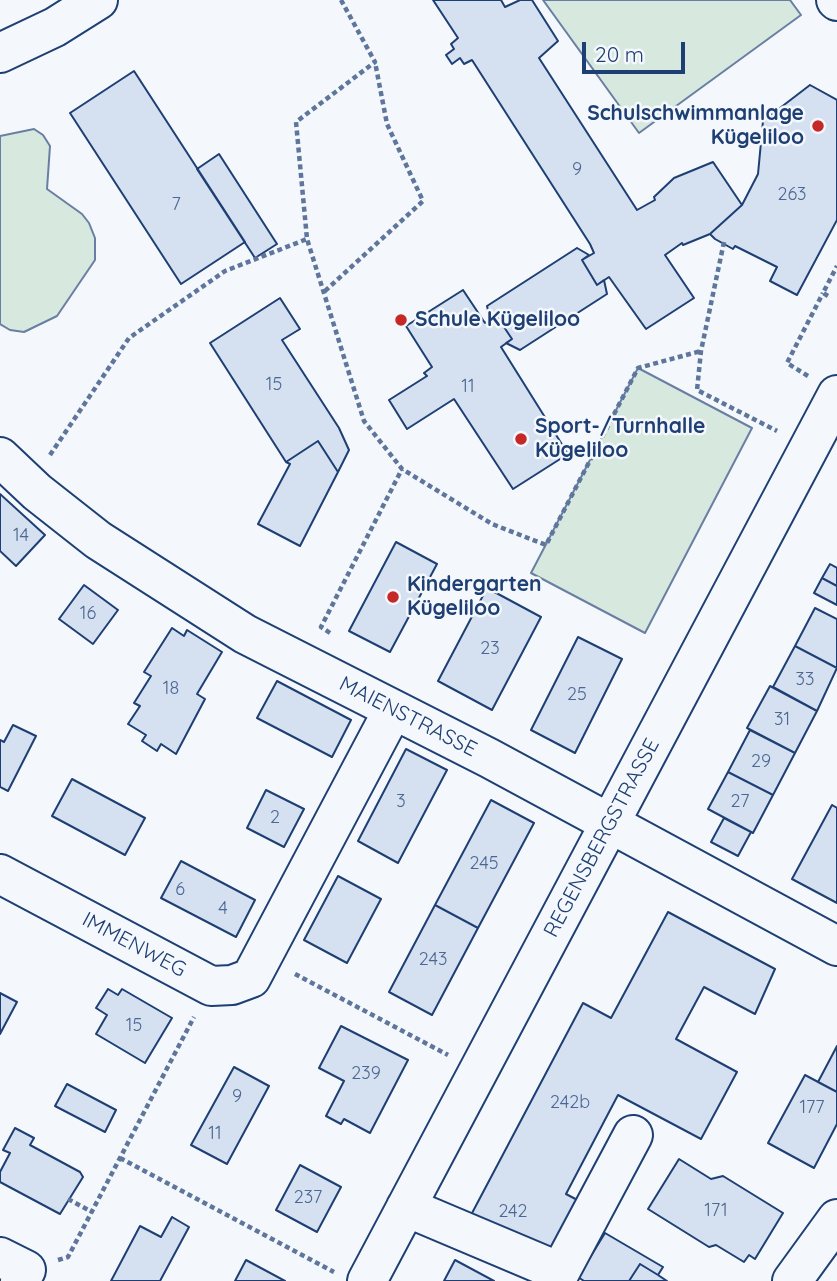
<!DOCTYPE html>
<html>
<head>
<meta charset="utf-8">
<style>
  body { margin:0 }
  #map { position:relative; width:837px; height:1281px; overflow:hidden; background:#f4f7fb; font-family:Quicksand,sans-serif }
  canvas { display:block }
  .scale { position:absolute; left:582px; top:42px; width:103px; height:32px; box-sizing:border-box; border:4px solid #1d3f73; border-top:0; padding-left:9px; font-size:21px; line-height:24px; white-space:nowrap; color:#1d3f73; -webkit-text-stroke:5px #f4f7fb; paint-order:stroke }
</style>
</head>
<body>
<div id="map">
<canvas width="837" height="1281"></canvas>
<div class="scale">20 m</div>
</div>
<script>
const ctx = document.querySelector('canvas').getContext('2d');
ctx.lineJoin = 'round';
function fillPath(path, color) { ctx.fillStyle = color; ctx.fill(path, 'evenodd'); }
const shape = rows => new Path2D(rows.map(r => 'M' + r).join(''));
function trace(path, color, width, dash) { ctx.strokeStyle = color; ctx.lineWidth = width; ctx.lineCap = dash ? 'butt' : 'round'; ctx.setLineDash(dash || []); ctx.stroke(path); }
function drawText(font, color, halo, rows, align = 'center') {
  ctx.font = font + ' Quicksand,sans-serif'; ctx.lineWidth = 5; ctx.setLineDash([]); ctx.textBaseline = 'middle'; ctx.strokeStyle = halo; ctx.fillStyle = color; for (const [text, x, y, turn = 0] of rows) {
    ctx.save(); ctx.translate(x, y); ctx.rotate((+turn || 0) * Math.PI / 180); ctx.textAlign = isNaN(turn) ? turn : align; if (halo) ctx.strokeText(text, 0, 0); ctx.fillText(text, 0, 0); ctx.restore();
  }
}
const green = shape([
  [543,0,790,0,801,15,639,133,543,0],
  [34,129,43,135,50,146,47,189,82,214,89,223,95,238,95,260,57,316,24,332,10,330,0,324,0,136,34,129],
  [638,368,752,428,645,633,531,573,638,368]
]);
const building = shape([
  [433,0,501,0,505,7,520,0,532,0,558,41,539,58,637,210,655,200,654,197,674,178,713,162,742,205,710,234,683,245,682,243,665,255,694,298,646,329,609,277,597,285,582,260,594,253,590,244,472,60,464,64,460,58,452,64,446,55,454,49,451,44,458,38,433,0],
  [134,71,245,242,181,284,70,113,134,71],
  [810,85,837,100,837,220,797,295,770,281,777,267,735,246,733,249,715,239,710,234,742,205,758,174,763,121,810,85],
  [219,154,277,244,255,258,197,169,219,154],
  [577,248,589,255,582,260,597,285,604,280,607,294,520,350,506,343,512,339,496,315,490,319,487,306,577,248],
  [463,290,485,323,496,315,512,339,501,347,568,454,513,489,454,399,407,429,389,400,427,376,424,373,432,367,406,326,463,290],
  [280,298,300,329,282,340,339,428,349,450,338,472,318,441,286,462,210,343,280,298],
  [318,441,338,472,300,546,258,524,290,464,286,462,318,441],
  [0,494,45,535,16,566,0,551,0,494],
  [396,542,437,564,390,652,349,631,396,542],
  [830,564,837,568,837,586,822,578,830,564],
  [822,578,837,586,837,605,814,593,822,578],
  [84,585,118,610,93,644,59,619,84,585],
  [487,588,541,617,492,710,438,681,487,588],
  [815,608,837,619,837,668,795,646,815,608],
  [172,628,184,636,187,630,222,652,197,694,205,699,176,754,161,744,157,751,142,741,146,735,128,724,140,706,134,703,151,676,144,672,172,628],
  [578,637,622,659,575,753,531,730,578,637],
  [795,646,837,668,817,711,773,687,795,646],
  [277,681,351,720,332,757,257,718,277,681],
  [770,686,817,711,795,753,747,728,770,686],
  [13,725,36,736,8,791,0,787,0,740,4,742,13,725],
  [750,730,795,753,773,795,728,772,750,730],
  [406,749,447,770,398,863,358,841,406,749],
  [728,772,773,795,753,833,708,809,728,772],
  [72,779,145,818,125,855,52,816,72,779],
  [266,790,304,809,284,847,247,828,266,790],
  [491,800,534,823,478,928,435,905,491,800],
  [832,805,837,808,837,903,792,879,832,805],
  [724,818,751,832,738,856,711,842,724,818],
  [181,861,255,900,236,937,161,898,181,861],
  [338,876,381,899,347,963,304,940,338,876],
  [435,905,478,928,432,1015,389,992,435,905],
  [668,912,775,969,755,1014,704,987,676,1039,737,1072,701,1139,618,1095,566,1194,585,1204,555,1259,471,1215,583,1003,611,1018,668,912],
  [108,989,118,995,122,989,172,1018,145,1063,96,1034,107,1015,96,1008,108,989],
  [0,993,17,1002,0,1034,0,993],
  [341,1026,408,1060,370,1133,344,1119,341,1124,326,1116,344,1081,319,1068,341,1026],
  [837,1046,837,1092,818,1082,837,1046],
  [234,1067,269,1086,227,1164,191,1145,234,1067],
  [805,1075,837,1092,837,1124,814,1168,768,1143,805,1075],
  [67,1084,116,1110,105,1132,55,1106,67,1084],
  [15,1128,34,1138,30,1145,80,1172,83,1177,60,1214,0,1182,0,1172,10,1153,3,1150,15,1128],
  [679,1159,711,1179,723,1176,783,1213,755,1259,749,1255,744,1262,716,1245,709,1247,648,1209,679,1159],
  [300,1165,341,1187,317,1232,276,1210,300,1165],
  [172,1217,189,1227,160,1281,111,1281,140,1226,161,1237,172,1217],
  [605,1233,663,1267,658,1275,640,1264,629,1281,584,1281,578,1277,605,1233],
  [246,1260,285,1281,235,1281,246,1260],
  [455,1260,494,1281,444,1281,455,1260],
  [640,1264,658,1275,667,1281,629,1281,640,1264]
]);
const path = shape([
  [341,0,375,62,296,122,307,239,364,421,402,469,492,524,546,545,638,368,701,351],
  [724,242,701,351,697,390,777,431],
  [325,291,423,201,387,124,375,62],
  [828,296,823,293,837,266],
  [808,376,787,363,823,293],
  [50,455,129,338,225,271,307,239],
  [330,633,321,627,402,469],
  [295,974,448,1055],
  [120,1158,334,1272],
  [68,1199,92,1212],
  [58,1260,68,1257,194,1017]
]);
const minor = shape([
  [836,0,837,1],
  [0,457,37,492,98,540,245,634,489,758,837,946],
  [0,874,211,986,232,985,251,978,393,710],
  [406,1207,560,1272,633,1135],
  [0,1257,26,1270,20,1281],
  [367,1281,837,395],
  [792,1281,837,1219]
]);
const major = shape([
  [0,53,55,27,98,0]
]);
const markers = [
  [818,126,7,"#c62828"],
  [401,320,7,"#c62828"],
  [521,439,7,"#c62828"],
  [393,597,7,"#c62828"]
];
const numberNames = [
  ["9",577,170],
  ["263",792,195],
  ["7",176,205],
  ["15",274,385],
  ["11",468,387],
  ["14",21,536],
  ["16",88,614],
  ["23",490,649],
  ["33",805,680],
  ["18",171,689],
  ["25",577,695],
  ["31",782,720],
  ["29",761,762],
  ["3",401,802],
  ["27",740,802],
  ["2",275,818],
  ["245",484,864],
  ["6",180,890],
  ["4",223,909],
  ["243",433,960],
  ["15",134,1026],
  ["239",366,1074],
  ["9",237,1097],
  ["242b",570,1103],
  ["177",812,1108],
  ["11",215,1134],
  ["237",308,1198],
  ["171",716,1211],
  ["242",513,1212]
];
const poiNames = [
  ["Schulschwimmanlage",804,114,"right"],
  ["Kügeliloo",804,138,"right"],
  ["Schule Kügeliloo",415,320],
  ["Sport-/Turnhalle",535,427],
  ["Kügeliloo",535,451],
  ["Kindergarten",407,585],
  ["Kügeliloo",407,609]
];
const streetNames = [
  ["MAIENSTRASSE",408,717,27],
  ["REGENSBERGSTRASSE",602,838,-62],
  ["IMMENWEG",134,945,28]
];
fillPath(green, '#d7e8df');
trace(green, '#687fa3', 2);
fillPath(building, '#d5e0f0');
trace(building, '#1d3f73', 2);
trace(minor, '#1d3f73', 42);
trace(major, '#1d3f73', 42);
trace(path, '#5e769c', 4.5, [5, 3.5]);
trace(minor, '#f4f7fb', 38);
trace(major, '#f4f7fb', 38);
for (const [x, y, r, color] of markers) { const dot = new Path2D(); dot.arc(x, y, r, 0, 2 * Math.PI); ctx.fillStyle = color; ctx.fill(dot); trace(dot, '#f4f7fb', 2.5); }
drawText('18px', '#4b6792', null, numberNames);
drawText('bold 21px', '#1d3f73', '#f4f7fb', poiNames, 'left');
drawText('21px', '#1d3f73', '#f4f7fb', streetNames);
</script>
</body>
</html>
